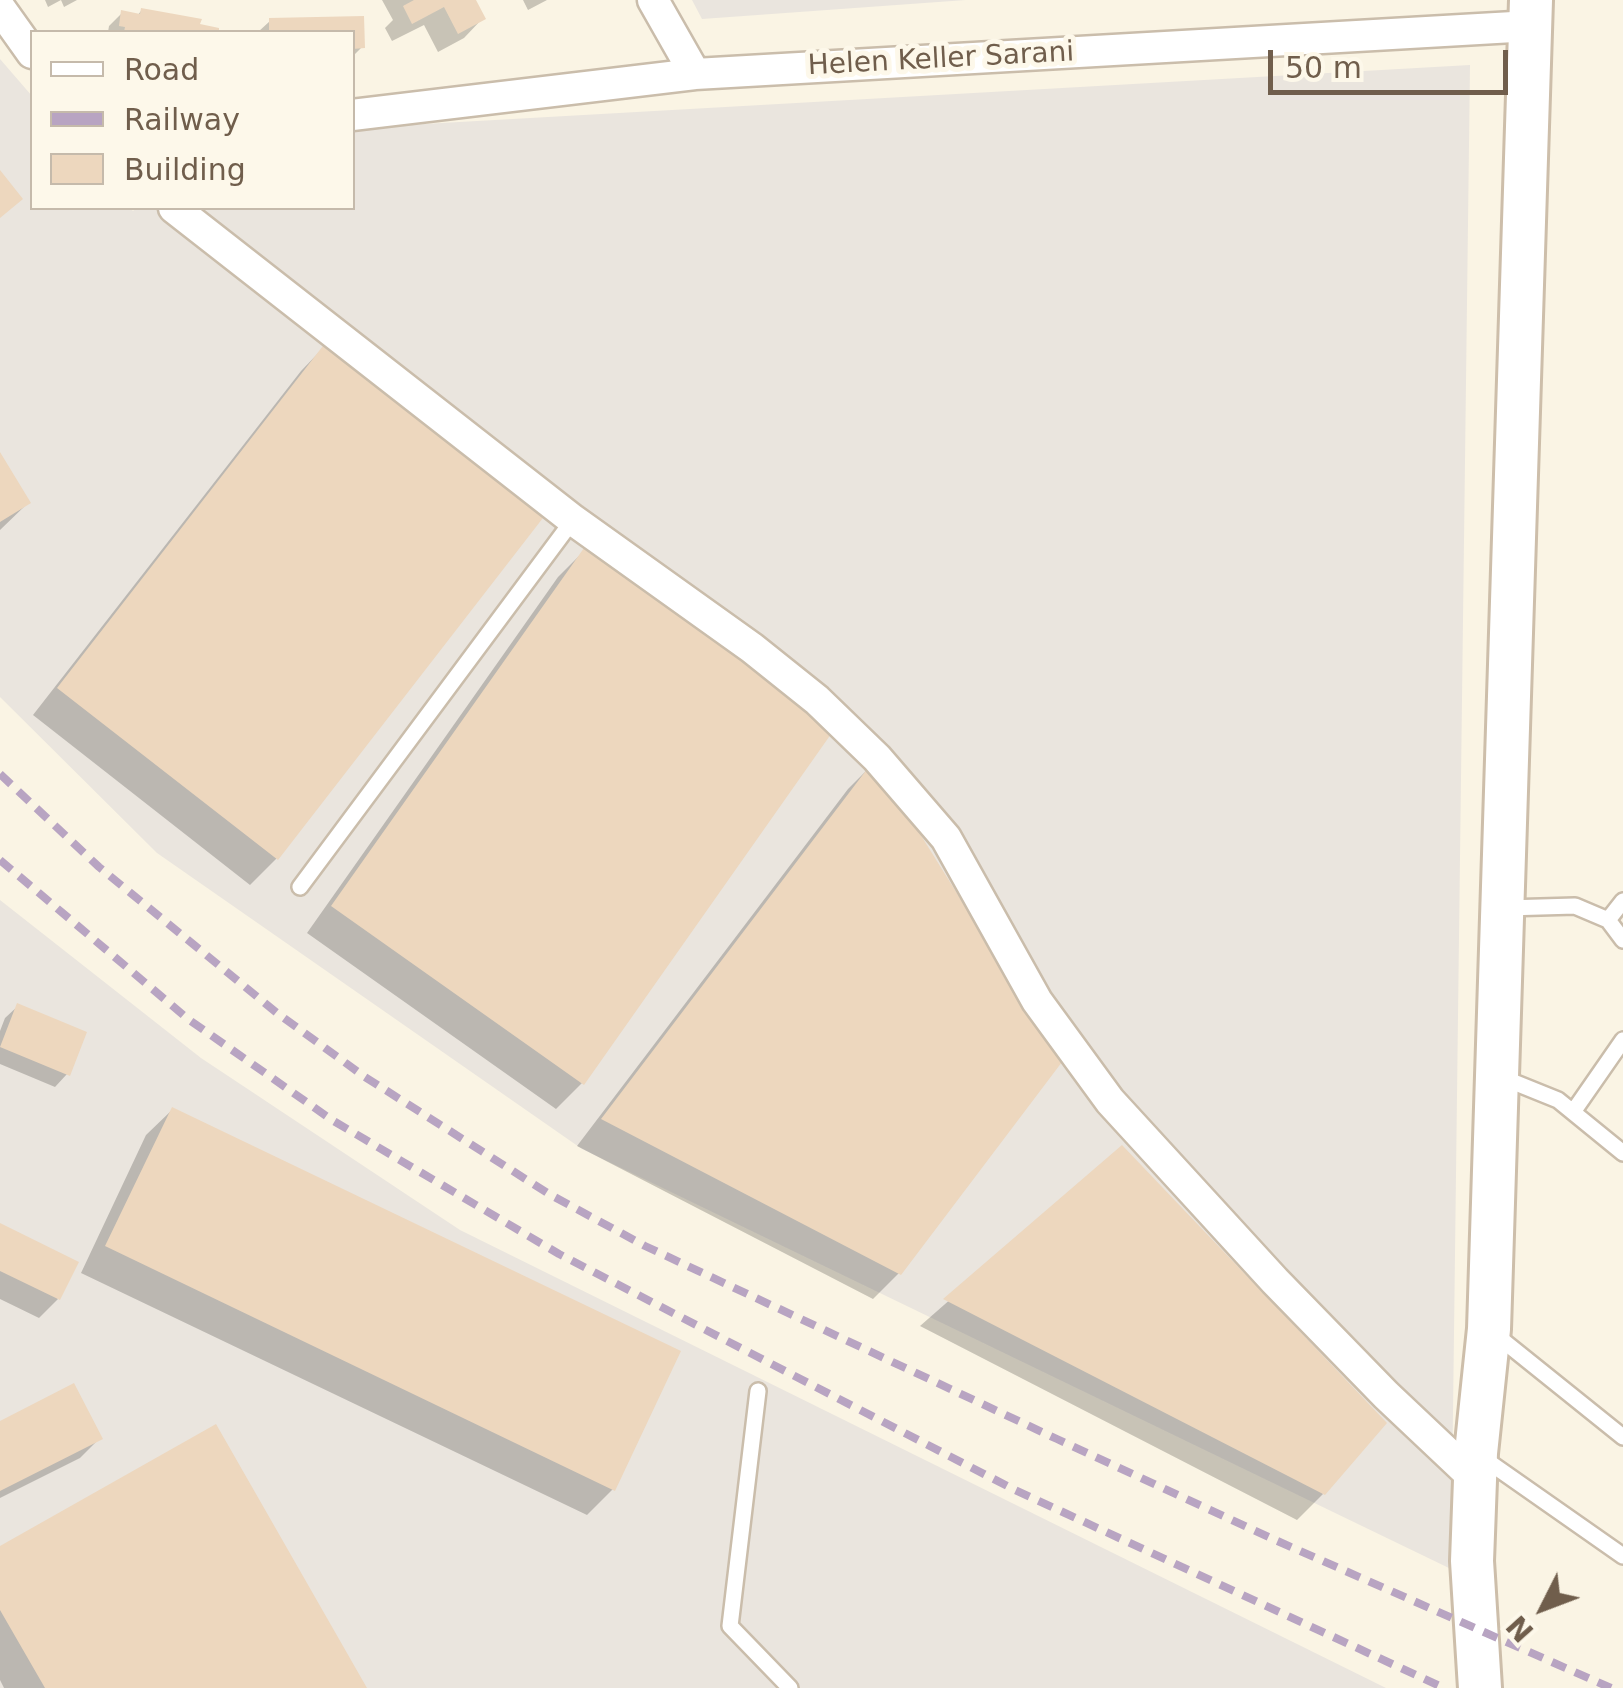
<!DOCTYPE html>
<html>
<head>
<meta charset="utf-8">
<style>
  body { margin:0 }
  #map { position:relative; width:1623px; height:1688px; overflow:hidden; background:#faf4e4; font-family:"DejaVu Sans",sans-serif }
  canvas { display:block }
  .legend { position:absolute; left:30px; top:30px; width:325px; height:180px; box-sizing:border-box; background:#fdf8ea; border:2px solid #c5baab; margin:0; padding:12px 18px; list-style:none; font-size:30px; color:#705e4c }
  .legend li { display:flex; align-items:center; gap:20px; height:50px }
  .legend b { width:50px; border:2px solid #c5baab }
  .north { position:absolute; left:1493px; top:1558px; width:100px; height:100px; -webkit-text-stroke:8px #fdf8ea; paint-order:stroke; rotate:228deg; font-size:28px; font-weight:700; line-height:40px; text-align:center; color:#705e4c }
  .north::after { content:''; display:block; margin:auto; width:35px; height:45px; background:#705e4c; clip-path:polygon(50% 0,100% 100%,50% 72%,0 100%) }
  .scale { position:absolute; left:1268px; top:50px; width:240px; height:45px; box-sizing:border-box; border:5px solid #705e4c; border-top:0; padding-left:12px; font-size:30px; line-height:35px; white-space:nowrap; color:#705e4c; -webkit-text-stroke:8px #fdf8ea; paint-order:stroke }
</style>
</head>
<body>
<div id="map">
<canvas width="1623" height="1688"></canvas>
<ul class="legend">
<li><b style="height:12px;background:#fff"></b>Road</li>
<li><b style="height:12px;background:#b8a4c2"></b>Railway</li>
<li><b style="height:28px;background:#edd7be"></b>Building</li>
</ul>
<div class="north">N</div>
<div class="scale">50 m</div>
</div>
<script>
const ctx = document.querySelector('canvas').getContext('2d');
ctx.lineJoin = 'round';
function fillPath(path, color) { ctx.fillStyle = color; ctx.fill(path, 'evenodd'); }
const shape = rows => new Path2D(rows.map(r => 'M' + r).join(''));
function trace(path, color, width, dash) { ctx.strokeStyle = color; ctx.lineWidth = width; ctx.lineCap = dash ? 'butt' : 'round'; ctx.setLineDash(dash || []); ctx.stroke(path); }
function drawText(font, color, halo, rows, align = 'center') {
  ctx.font = font + ' "DejaVu Sans",sans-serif'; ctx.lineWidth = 10; ctx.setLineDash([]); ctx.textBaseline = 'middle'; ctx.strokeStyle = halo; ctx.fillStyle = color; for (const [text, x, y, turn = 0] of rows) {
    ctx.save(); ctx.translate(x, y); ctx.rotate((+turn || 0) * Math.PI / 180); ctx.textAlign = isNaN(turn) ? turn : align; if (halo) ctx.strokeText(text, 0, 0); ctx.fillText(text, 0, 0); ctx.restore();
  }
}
const industrial = shape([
  [692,0,966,0,702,19],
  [0,59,32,96,32,208,130,208,133,211,136,208,352,208,353,128,1470,65,1451,1569,582,1149,157,853,0,697],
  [0,900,201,1058,460,1230,1386,1688,0,1688]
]);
const shadow = shape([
  [45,0,61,0,48,7],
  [61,0,77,0,64,7],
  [382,0,473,0,483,18,464,38,438,52,424,25,392,41,385,28,393,20],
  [523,0,547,0,528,10],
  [141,11,216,30,216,32,108,32,109,26,122,13,137,16],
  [361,18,362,47,352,57,352,32,258,32,270,21],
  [326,345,543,514,276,859,250,885,33,715,301,371],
  [0,457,28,503,0,530],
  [584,551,582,1083,556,1109,307,933,558,577],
  [873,764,899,1273,873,1299,577,1146,848,789],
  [18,1006,67,1074,55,1087,0,1064,0,1031,5,1018],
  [172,1110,613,1489,587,1515,81,1273,146,1135],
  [1122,1149,1323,1494,1297,1520,920,1326],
  [0,1226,58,1299,39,1318,0,1299],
  [0,1423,100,1438,80,1458,0,1498],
  [0,1549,364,1688,4,1688,0,1680]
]);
const building = shape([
  [414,0,476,0,486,19,458,34,444,7,412,24,403,6],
  [141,8,202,19,200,24,219,28,219,32,124,32,125,27,119,26,121,10,140,14],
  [364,16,365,48,352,49,352,32,269,32,269,18],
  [0,170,23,199,0,218],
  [326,342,546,514,278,860,57,688],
  [0,452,31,503,0,522],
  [584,548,836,727,584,1085,331,906],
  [874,760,1062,1062,901,1275,601,1119],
  [17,1003,87,1032,70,1076,0,1047],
  [172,1107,681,1351,615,1491,105,1246],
  [1122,1145,1387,1423,1325,1495,943,1299],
  [0,1223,79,1262,60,1300,0,1271],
  [74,1383,103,1439,0,1491,0,1421],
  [216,1424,367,1688,45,1688,0,1610,0,1546]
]);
const lane = shape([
  [300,887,573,520],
  [1506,908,1575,906,1608,920,1623,901],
  [1608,920,1623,940],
  [1501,1077,1558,1100,1623,1153],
  [1573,1112,1623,1040],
  [1496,1335,1623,1437],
  [758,1391,730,1626,790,1688],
  [1483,1458,1623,1556]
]);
const street = shape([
  [653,0,695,74],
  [0,8,32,53],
  [352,115,695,74,1531,26],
  [174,208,573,520,752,648,817,700,877,758,946,838,1037,1001,1110,1101,1275,1281,1386,1395,1475,1479]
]);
const secondary = shape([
  [1480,1688,1472,1561,1476,1453,1489,1329,1531,0]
]);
const rail = shape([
  [0,774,99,867,277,1013,365,1077,549,1194,645,1246,1057,1439,1273,1539,1611,1688],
  [0,860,188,1019,332,1120,559,1254,1013,1489,1444,1688]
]);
const streetNames = [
  ["Helen Keller Sarani",941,60,-3]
];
fillPath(industrial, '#eae5de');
fillPath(shadow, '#0003');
fillPath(building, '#edd7be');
trace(lane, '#cabdab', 20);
trace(street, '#cabdab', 35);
trace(secondary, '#cdbeaa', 48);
trace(lane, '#fff', 15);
trace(street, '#fff', 30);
trace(secondary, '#fff', 42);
trace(rail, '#b8a4c2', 8, [15, 10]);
drawText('28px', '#705e4c', '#fdf8ea', streetNames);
</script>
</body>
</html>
